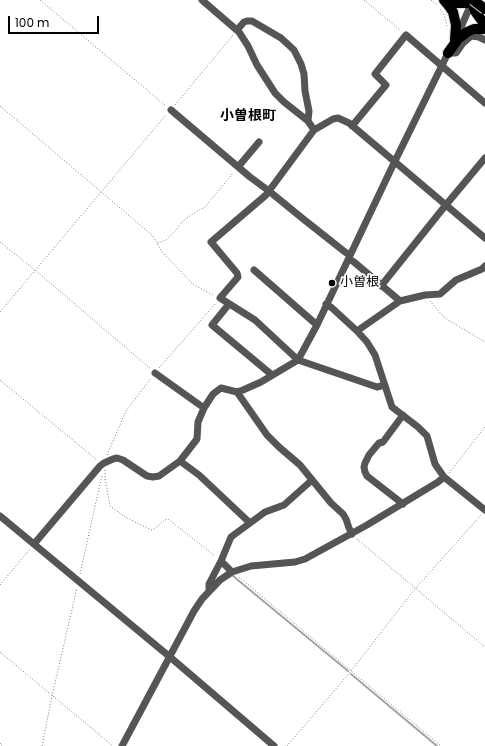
<!DOCTYPE html>
<html>
<head>
<meta charset="utf-8">
<style>
  body { margin:0 }
  #map { position:relative; width:485px; height:746px; overflow:hidden; background:#fff; font-family:Poppins,sans-serif }
  canvas { display:block }
  .scale { position:absolute; left:8px; top:16px; width:91px; height:18px; box-sizing:border-box; border:2px solid #000; border-top:0; padding-left:5px; font-size:12px; line-height:14px; white-space:nowrap; color:#000; -webkit-text-stroke:3px #fff; paint-order:stroke }
</style>
</head>
<body>
<div id="map">
<canvas width="485" height="746"></canvas>
<div class="scale">100 m</div>
</div>
<script>
const ctx = document.querySelector('canvas').getContext('2d');
ctx.lineJoin = 'round';
const shape = rows => new Path2D(rows.map(r => 'M' + r).join(''));
function trace(path, color, width, dash) { ctx.strokeStyle = color; ctx.lineWidth = width; ctx.lineCap = dash ? 'butt' : 'round'; ctx.setLineDash(dash || []); ctx.stroke(path); }
function drawText(font, color, halo, rows, align = 'center') {
  ctx.font = font + ' Poppins,"Noto Sans JP",sans-serif'; ctx.lineWidth = 3.5; ctx.setLineDash([]); ctx.textBaseline = 'middle'; ctx.strokeStyle = halo; ctx.fillStyle = color; for (const [text, x, y, turn = 0] of rows) {
    ctx.save(); ctx.translate(x, y); ctx.rotate((+turn || 0) * Math.PI / 180); ctx.textAlign = isNaN(turn) ? turn : align; if (halo) ctx.strokeText(text, 0, 0); ctx.fillText(text, 0, 0); ctx.restore();
  }
}
const stream = shape([
  [233,576,348,671],
  [351,674,437,746]
]);
const path = shape([
  [40,0,166,106],
  [364,0,400,30],
  [431,0,437,5],
  [440,9,444,14,447,26],
  [175,105,233,35],
  [0,106,153,236,162,252,194,285,213,295],
  [0,242,35,270,151,369],
  [158,243,166,240,176,230,183,221,197,211,205,207,233,173],
  [430,301,442,315,448,320,485,342],
  [0,312,166,115],
  [159,368,216,303],
  [0,380,97,460],
  [107,455,126,411,151,378],
  [105,470,105,478,110,506,127,518,151,530,154,529,165,520,168,519,215,556],
  [449,473,485,427],
  [357,539,485,647],
  [80,574,102,475],
  [239,577,441,746],
  [0,585,30,549],
  [0,652,113,746],
  [0,743,2,746],
  [42,746,52,696,77,588],
  [287,746,351,671,415,589,481,515]
]);
const minor = shape([
  [202,0,239,32,248,46,257,65,275,93,284,102,308,121,314,130],
  [237,30,244,22,247,21,252,21,281,38,294,50,301,64,304,74,305,91,309,111,308,121],
  [458,34,472,2],
  [448,53,456,53,463,43,471,36,479,37,485,40],
  [171,110,250,177,269,191,302,218,345,252,350,255],
  [352,126,386,85,375,74,406,35,485,103],
  [238,167,259,142],
  [349,259,354,262,400,301],
  [254,270,317,325],
  [381,286,445,206,485,158],
  [229,304,212,325,272,375],
  [326,304,332,308,357,331,367,342,375,355,392,407,418,427,427,436,435,464,444,477,485,510],
  [357,331,400,301,425,295,440,294,456,280,482,269,485,266],
  [155,373,204,408],
  [385,385,377,387,298,360,255,320,220,298,238,277,237,273,211,242,266,195,314,130,333,119,338,118,349,123,485,238],
  [237,392,267,435,279,447,300,465,331,503,343,514,346,519,349,528,352,534],
  [403,415,383,442,379,443,369,455,365,463,364,467,365,472,367,476,403,504],
  [180,461,199,475,250,523],
  [0,516,170,657,274,746],
  [34,544,100,466,104,463,113,459,117,458,123,460,147,476,153,477,159,476,180,461,197,439,198,422,204,408,213,394,221,388,237,392,243,390,261,382,298,360,317,325,394,163,450,49],
  [232,572,221,561,231,537,265,512,284,505,312,480],
  [209,591,209,584,221,561],
  [122,746,194,611,202,599,220,580,232,572,251,566,295,562,305,559,367,525,438,482,444,477]
]);
const highway = shape([
  [444,0,449,6,453,12,456,25,455,40],
  [445,0,455,3,472,3,475,11,485,25],
  [448,53,458,39,467,32,474,29,485,29]
]);
const highwayBridge = shape([
  [473,0,485,9]
]);
const markers = [
  [332,283,4,"#000"]
];
const poiNames = [
  ["小曽根",340,283]
];
const neighbourhoodNames = [
  ["小曽根町",248,116]
];
trace(stream, '#a3a3a3', 2);
trace(highway, '#dbdbdb', 12);
trace(path, '#777', 1, [1, 2]);
trace(minor, '#555', 7);
trace(highway, '#000', 10);
trace(highwayBridge, '#dbdbdb', 12, []);
trace(highwayBridge, '#000', 10);
for (const [x, y, r, color] of markers) { const dot = new Path2D(); dot.arc(x, y, r, 0, 2 * Math.PI); ctx.fillStyle = color; ctx.fill(dot); trace(dot, '#fff', 1.5); }
drawText('13px', '#000', '#fff', poiNames, 'left');
drawText('bold 14px', '#000', '#fff', neighbourhoodNames);
</script>
</body>
</html>
